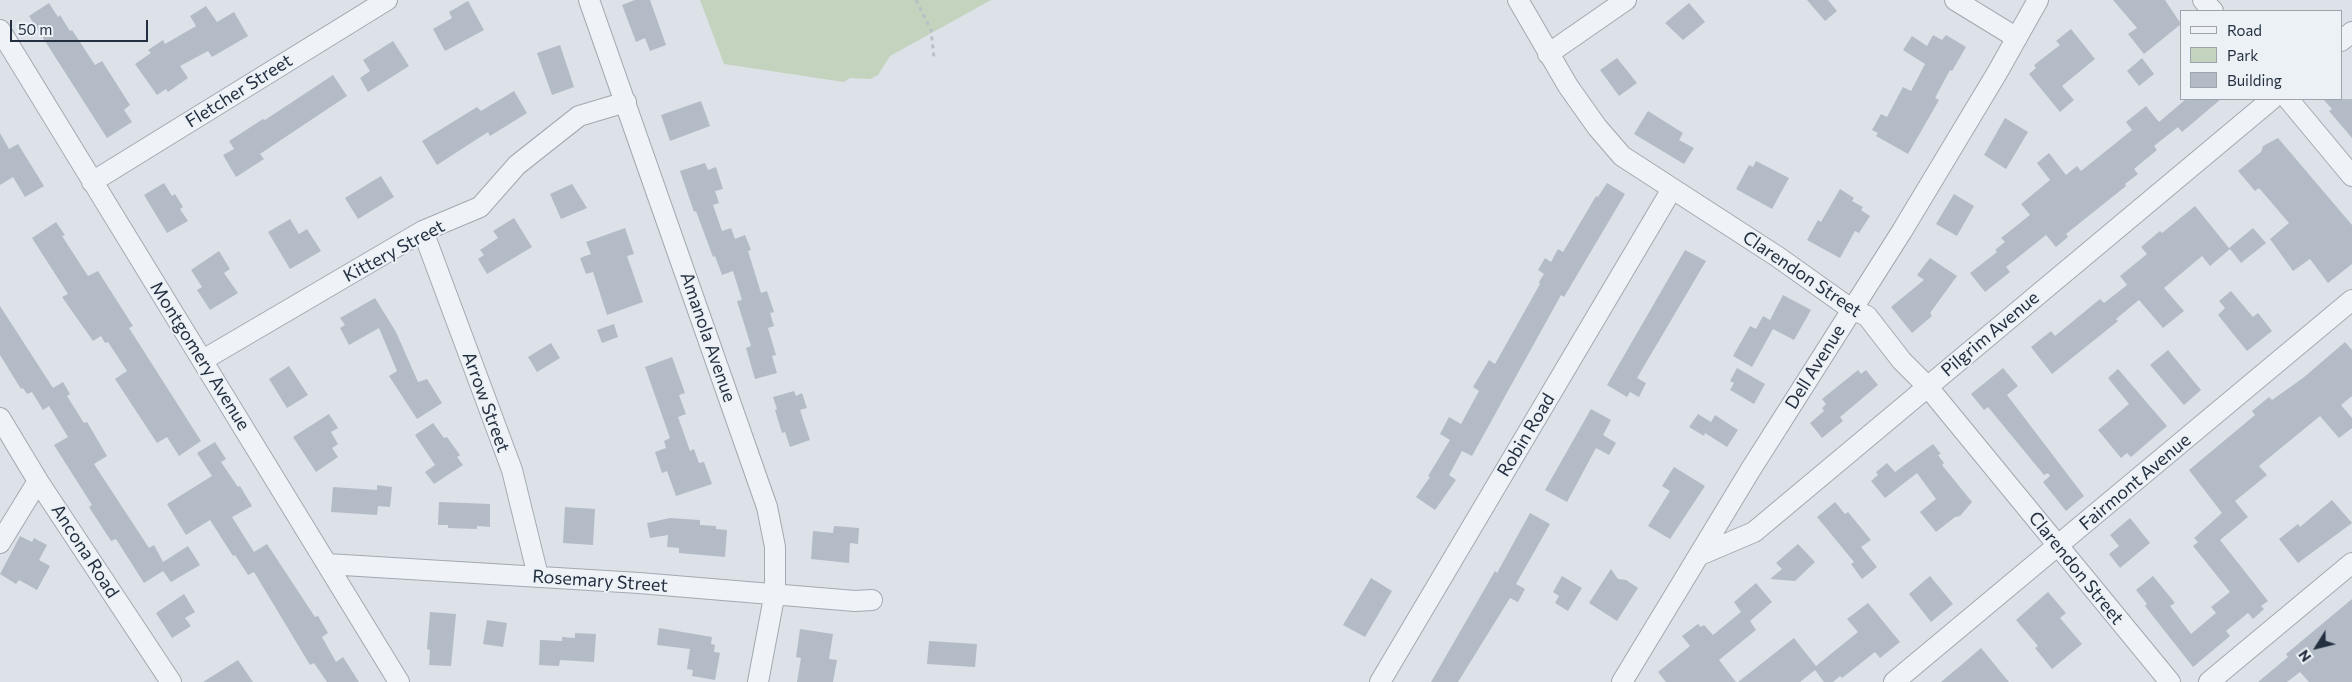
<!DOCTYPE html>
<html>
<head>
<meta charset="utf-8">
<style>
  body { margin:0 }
  #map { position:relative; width:2352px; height:682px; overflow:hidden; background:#dce2e8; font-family:Commissioner,sans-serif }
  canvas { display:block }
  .legend { position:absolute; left:2180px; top:10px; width:162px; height:90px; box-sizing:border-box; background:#ecf1f6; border:1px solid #9ca4ad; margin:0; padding:6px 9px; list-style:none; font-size:15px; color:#243040 }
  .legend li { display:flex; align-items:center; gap:10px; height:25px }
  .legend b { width:25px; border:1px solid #9ca4ad }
  .north { position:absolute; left:2292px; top:622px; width:50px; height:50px; -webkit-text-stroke:4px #ecf1f6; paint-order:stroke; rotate:234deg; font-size:14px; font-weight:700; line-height:20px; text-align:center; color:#243040 }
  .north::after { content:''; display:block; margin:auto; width:18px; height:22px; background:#243040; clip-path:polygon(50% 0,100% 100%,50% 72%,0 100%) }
  .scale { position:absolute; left:10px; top:20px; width:138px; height:22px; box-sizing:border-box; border:2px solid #243040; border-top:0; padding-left:6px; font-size:15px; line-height:18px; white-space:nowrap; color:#243040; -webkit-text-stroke:4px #ecf1f6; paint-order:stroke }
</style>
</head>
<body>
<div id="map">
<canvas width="2352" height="682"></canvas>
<ul class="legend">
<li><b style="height:6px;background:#eff2f6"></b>Road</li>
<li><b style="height:14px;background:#c4d3bd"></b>Park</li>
<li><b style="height:14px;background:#b3bbc6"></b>Building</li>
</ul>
<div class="north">N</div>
<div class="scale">50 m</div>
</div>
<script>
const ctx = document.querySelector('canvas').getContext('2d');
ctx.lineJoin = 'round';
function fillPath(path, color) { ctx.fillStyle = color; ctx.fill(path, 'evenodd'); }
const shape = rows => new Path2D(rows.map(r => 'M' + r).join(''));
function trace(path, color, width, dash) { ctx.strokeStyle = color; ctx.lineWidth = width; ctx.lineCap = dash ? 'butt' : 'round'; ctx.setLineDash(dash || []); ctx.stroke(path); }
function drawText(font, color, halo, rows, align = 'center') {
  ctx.font = font + ' Commissioner,sans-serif'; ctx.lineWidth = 4; ctx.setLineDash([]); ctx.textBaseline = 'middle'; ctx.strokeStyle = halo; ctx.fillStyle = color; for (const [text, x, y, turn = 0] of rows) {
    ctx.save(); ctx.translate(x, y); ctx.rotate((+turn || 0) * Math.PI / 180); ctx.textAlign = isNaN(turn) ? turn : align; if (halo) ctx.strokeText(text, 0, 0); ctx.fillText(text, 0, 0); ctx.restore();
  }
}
const green = shape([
  [700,0,991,0,890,56,878,75,870,79,850,78,844,82,724,64]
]);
const building = shape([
  [635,0,650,0,666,45,650,51,645,38,636,42,622,5],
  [1807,0,1828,0,1837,11,1825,21],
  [2113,0,2165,0,2181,24,2144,54,2128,34,2137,28],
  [468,1,484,30,445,51,433,29,452,18,449,12],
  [49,3,58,17,60,15,70,31,72,30,95,65,102,61,130,105,124,110,132,122,107,138,29,16],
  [1689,3,1705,22,1683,40,1665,23],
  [206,6,217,22,234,12,248,36,212,57,208,51,180,66,188,78,168,92,166,89,157,95,135,64,151,53,148,50,163,40,165,44,196,26,190,16],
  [2071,29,2095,59,2062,86,2074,100,2060,112,2029,74,2036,68,2034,65,2060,45,2056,41],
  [1933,35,1942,40,1946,35,1966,47,1952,71,1950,70,1935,98,1939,100,1908,154,1876,136,1878,133,1872,130,1881,114,1887,117,1903,87,1911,91,1925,64,1903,50,1912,36,1927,46],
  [393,41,409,66,368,92,360,78,370,71,363,60],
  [560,45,574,87,552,95,537,53],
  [1617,58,1637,83,1619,96,1600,70],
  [2142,58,2154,74,2139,86,2127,71],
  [333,75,347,96,260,154,264,159,236,177,223,155,234,149,229,141,263,119,265,120],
  [514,91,527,113,490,136,488,132,437,165,422,141,477,107,481,111],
  [2186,99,2221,99,2182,132,2178,127,2154,146,2157,150,2134,169,2138,174,2125,184,2126,186,2066,234,2068,237,2056,247,2046,235,2006,267,2010,272,1985,292,1970,273,1997,252,1995,250,2005,242,2001,238,2030,215,2021,204,2050,180,2037,163,2049,153,2066,175,2077,166,2081,171,2132,130,2126,122,2146,106,2159,122],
  [2323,99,2352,99,2352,138,2329,111,2332,109],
  [701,101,710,126,670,141,661,115],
  [1648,111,1683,133,1679,140,1694,148,1684,164,1634,134],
  [2005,118,2028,132,2006,169,1984,155],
  [0,133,9,149,18,144,44,186,25,197,13,177,0,185],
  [2278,138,2352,225,2352,264,2328,283,2310,259,2293,271,2270,239,2289,223,2259,188,2255,191,2238,171,2261,152,2263,146],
  [1756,161,1789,178,1772,209,1736,189,1749,165,1753,167],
  [705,163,708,170,716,167,723,189,715,191,719,203,713,205,722,231,731,228,735,239,745,235,751,250,748,251,761,293,767,291,774,312,770,313,774,326,768,328,776,355,772,356,777,373,755,379,746,348,751,346,737,301,742,300,733,271,722,275,715,256,713,257,696,211,694,212,680,171],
  [381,176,394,197,358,219,345,198],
  [164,183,172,196,175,194,183,207,180,209,188,221,167,233,144,195],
  [1607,183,1625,194,1564,297,1561,295,1472,456,1462,451,1449,475,1456,480,1435,510,1416,497,1430,477,1428,476,1450,440,1440,434,1449,417,1461,424,1479,391,1473,387,1489,360,1495,364,1540,284,1539,282,1544,274,1538,270,1545,258,1551,262,1558,249,1563,252,1596,196,1598,197],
  [572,184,587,208,561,219,550,194],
  [1840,189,1854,198,1852,201,1863,207,1861,210,1870,216,1859,233,1855,231,1840,258,1807,240,1818,220,1821,222],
  [1954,194,1974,206,1957,236,1936,224],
  [2195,206,2229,248,2253,228,2266,243,2241,263,2230,249,2210,266,2202,256,2164,288,2184,311,2163,328,2139,300,2116,319,2118,321,2052,374,2031,347,2051,331,2055,336,2100,299,2104,303,2127,285,2120,276,2147,254,2141,247,2160,231,2162,233],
  [514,218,532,247,487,274,478,259,484,255,480,250,498,238,493,231],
  [290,219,299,234,307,229,321,251,290,269,268,232],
  [56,222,65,235,62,236,88,276,98,271,133,326,129,328,201,441,179,456,167,437,157,443,115,379,127,371,108,342,105,343,101,336,93,341,62,297,68,294,32,238],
  [625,228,634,254,627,256,643,302,607,315,593,272,586,274,580,258,591,254,586,242],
  [1685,250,1706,261,1637,378,1646,383,1639,397,1630,392,1627,397,1607,385],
  [219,251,230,269,224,273,238,293,210,310,197,290,202,287,191,270],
  [1930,258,1957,276,1930,313,1932,316,1912,333,1891,307,1924,280,1917,275],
  [2231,291,2253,317,2258,313,2272,331,2247,351,2218,315,2225,308,2219,301],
  [1783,295,1811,310,1794,340,1773,329,1752,367,1733,356,1750,326,1756,329,1763,316,1770,320],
  [375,298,396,332,418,382,427,379,442,403,417,419,389,376,397,371,379,328,349,345,340,328,345,325,340,318],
  [0,306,53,388,63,382,70,394,67,396,84,423,87,422,107,456,94,464,149,548,154,545,163,562,188,546,200,565,171,582,163,571,144,583,116,539,111,541,89,507,92,505,54,445,68,437,49,406,43,410,32,392,27,394,23,388,21,389,0,355],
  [614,324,618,337,602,343,597,330],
  [2345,342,2352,350,2352,396,2341,405,2352,418,2352,428,2339,438,2320,416,2259,466,2267,475,2235,501,2248,517,2220,540,2268,601,2261,606,2264,609,2253,619,2248,613,2226,631,2230,636,2193,667,2145,606,2147,604,2136,590,2153,576,2175,603,2170,606,2191,634,2216,613,2211,607,2230,592,2193,546,2198,542,2194,538,2222,513,2189,470,2255,415,2252,411,2269,397,2272,400,2303,378],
  [551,343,560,358,537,372,528,357],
  [2168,350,2201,390,2184,405,2150,365],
  [672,357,685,393,679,395,686,414,678,417,690,451,694,449,699,463,704,462,712,484,676,496,667,471,662,473,655,452,666,448,664,441,670,438,645,367],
  [289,366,308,395,287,408,269,379],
  [1737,368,1765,384,1754,404,1730,390,1734,383,1730,381],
  [2003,368,2018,386,2007,395,2084,496,2066,511,2043,482,2050,476,2048,473,2044,475,1988,407,1984,410,1971,394],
  [2118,369,2167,426,2131,457,2127,453,2121,458,2098,430,2129,404,2108,378],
  [1858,370,1861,374,1866,370,1878,385,1840,417,1843,421,1822,438,1810,423,1824,411,1822,408,1826,404,1822,399],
  [794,391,796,396,802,393,807,408,800,410,810,440,790,447,785,432,782,433,775,410,777,409,773,397],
  [1591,409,1611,420,1603,435,1616,443,1609,455,1596,448,1567,502,1545,490],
  [329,414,338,428,331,432,338,444,332,448,338,457,316,472,293,437],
  [1698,414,1711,422,1715,415,1738,430,1727,447,1705,433,1704,436,1689,427],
  [433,423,444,438,447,437,460,455,457,457,463,465,434,484,425,472,435,465,415,435],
  [215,442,226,459,221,462,238,487,240,486,252,506,232,517,254,552,267,544,315,617,318,616,328,633,322,637,336,662,343,657,359,682,327,682,314,663,310,665,254,572,248,575,235,555,233,556,210,520,186,535,167,504,212,476,197,453],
  [1933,444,1941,454,1938,455,1944,463,1942,465,1972,502,1960,516,1955,517,1936,532,1920,512,1936,499,1917,473,1885,498,1871,481,1878,475,1876,472,1887,463,1895,472],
  [1674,467,1705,486,1670,539,1648,526,1670,491,1662,486],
  [377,485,392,487,390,507,378,506,377,515,331,512,333,487,377,490],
  [2332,500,2352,523,2298,563,2279,539,2298,524,2300,527],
  [439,502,490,504,490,527,477,526,477,529,448,528,448,525,438,525],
  [1835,502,1845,514,1848,512,1871,540,1861,547,1877,567,1862,579,1851,564,1854,562,1817,517],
  [565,507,595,509,593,545,563,543],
  [1530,513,1550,524,1516,584,1525,589,1518,602,1510,598,1458,682,1431,682,1495,571,1497,573],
  [670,518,700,520,700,525,716,526,716,529,727,530,725,557,679,553,679,548,667,547,668,535,650,538,647,523],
  [2130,518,2150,543,2120,568,2109,554,2119,546,2110,535],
  [834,526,859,528,858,544,850,543,849,563,811,559,813,531,833,533],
  [20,536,32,542,34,538,47,545,39,560,50,566,37,590,19,580,16,584,0,574],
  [1798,544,1815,562,1795,581,1770,579,1782,569,1776,563],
  [1611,569,1618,579,1626,580,1638,588,1617,621,1589,603],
  [1562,576,1582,588,1568,611,1555,603,1559,596,1553,592],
  [1930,576,1953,604,1931,622,1909,594],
  [1371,578,1392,591,1365,637,1343,625],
  [1756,583,1772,602,1750,621,1756,630,1719,660,1736,682,1666,682,1658,672,1690,646,1682,636,1698,624,1701,627,1704,625,1713,635,1741,612,1734,602],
  [2048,592,2066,613,2060,618,2082,644,2052,669,2035,648,2038,646,2016,620],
  [184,594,195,612,185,618,191,626,172,638,156,613],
  [2352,599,2352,682,2309,682,2300,672,2287,682,2258,682,2288,657,2286,654],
  [1868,603,1900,642,1880,658,1875,652,1842,678,1840,676,1833,682,1824,682,1815,670,1800,682,1738,682,1794,638,1816,666,1858,632,1847,619],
  [430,612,456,614,451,666,429,665,430,650,427,649],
  [487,620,507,623,503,647,483,644],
  [659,628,712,637,711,644,715,645,714,652,720,653,715,680,692,676,693,670,687,669,690,649,657,645],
  [800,629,833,634,829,659,837,660,833,682,797,682,801,658,796,657],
  [575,633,596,634,594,662,560,660,559,666,539,665,540,640,562,641,562,637,575,638],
  [929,641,977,644,975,667,927,664],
  [1981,648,2009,682,1941,682,1966,661],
  [238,660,253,682,203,682]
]);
const path = shape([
  [916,0,931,30,934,58]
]);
const street = shape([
  [589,0,767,507,775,547,775,592,758,682],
  [1518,0,1568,86,1597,127,1622,156,1778,257,1851,309,1867,316,1902,361,1927,386,2170,682],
  [1955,0,2017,38],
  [2203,0,2213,11],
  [0,30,399,682],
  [2341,41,2352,32],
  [1548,54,1626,0],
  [2288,99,2352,176],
  [92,182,387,0],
  [423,231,512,470,538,576],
  [203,360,423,231,480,207,517,165,579,116,626,102],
  [0,418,38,481,171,682],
  [0,543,38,481],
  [1700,555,1754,532,2272,99],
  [327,564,639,583,855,601,872,600],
  [1380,682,1672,189],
  [1622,682,1751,469,1902,231,1997,73,2038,0],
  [1894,682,2352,300],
  [2209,682,2352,563]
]);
const streetNames = [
  ["Fletcher Street",239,91,-32],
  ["Kittery Street",394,251,-28],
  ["Clarendon Street",1802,274,34],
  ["Pilgrim Avenue",1990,334,-40],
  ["Amanola Avenue",708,337,71],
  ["Montgomery Avenue",200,356,58],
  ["Dell Avenue",1815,367,-58],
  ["Arrow Street",486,402,70],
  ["Robin Road",1526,435,-59],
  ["Fairmont Avenue",2135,482,-40],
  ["Ancona Road",85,551,57],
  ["Clarendon Street",2076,568,51],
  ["Rosemary Street",600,581,4]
];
fillPath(green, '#c4d3bd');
fillPath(building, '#b3bbc6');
trace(street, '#a1a9b2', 22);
trace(path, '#bac0c7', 3, [4, 4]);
trace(street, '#eff2f6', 20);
drawText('18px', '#243040', '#ecf1f6', streetNames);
</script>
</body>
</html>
